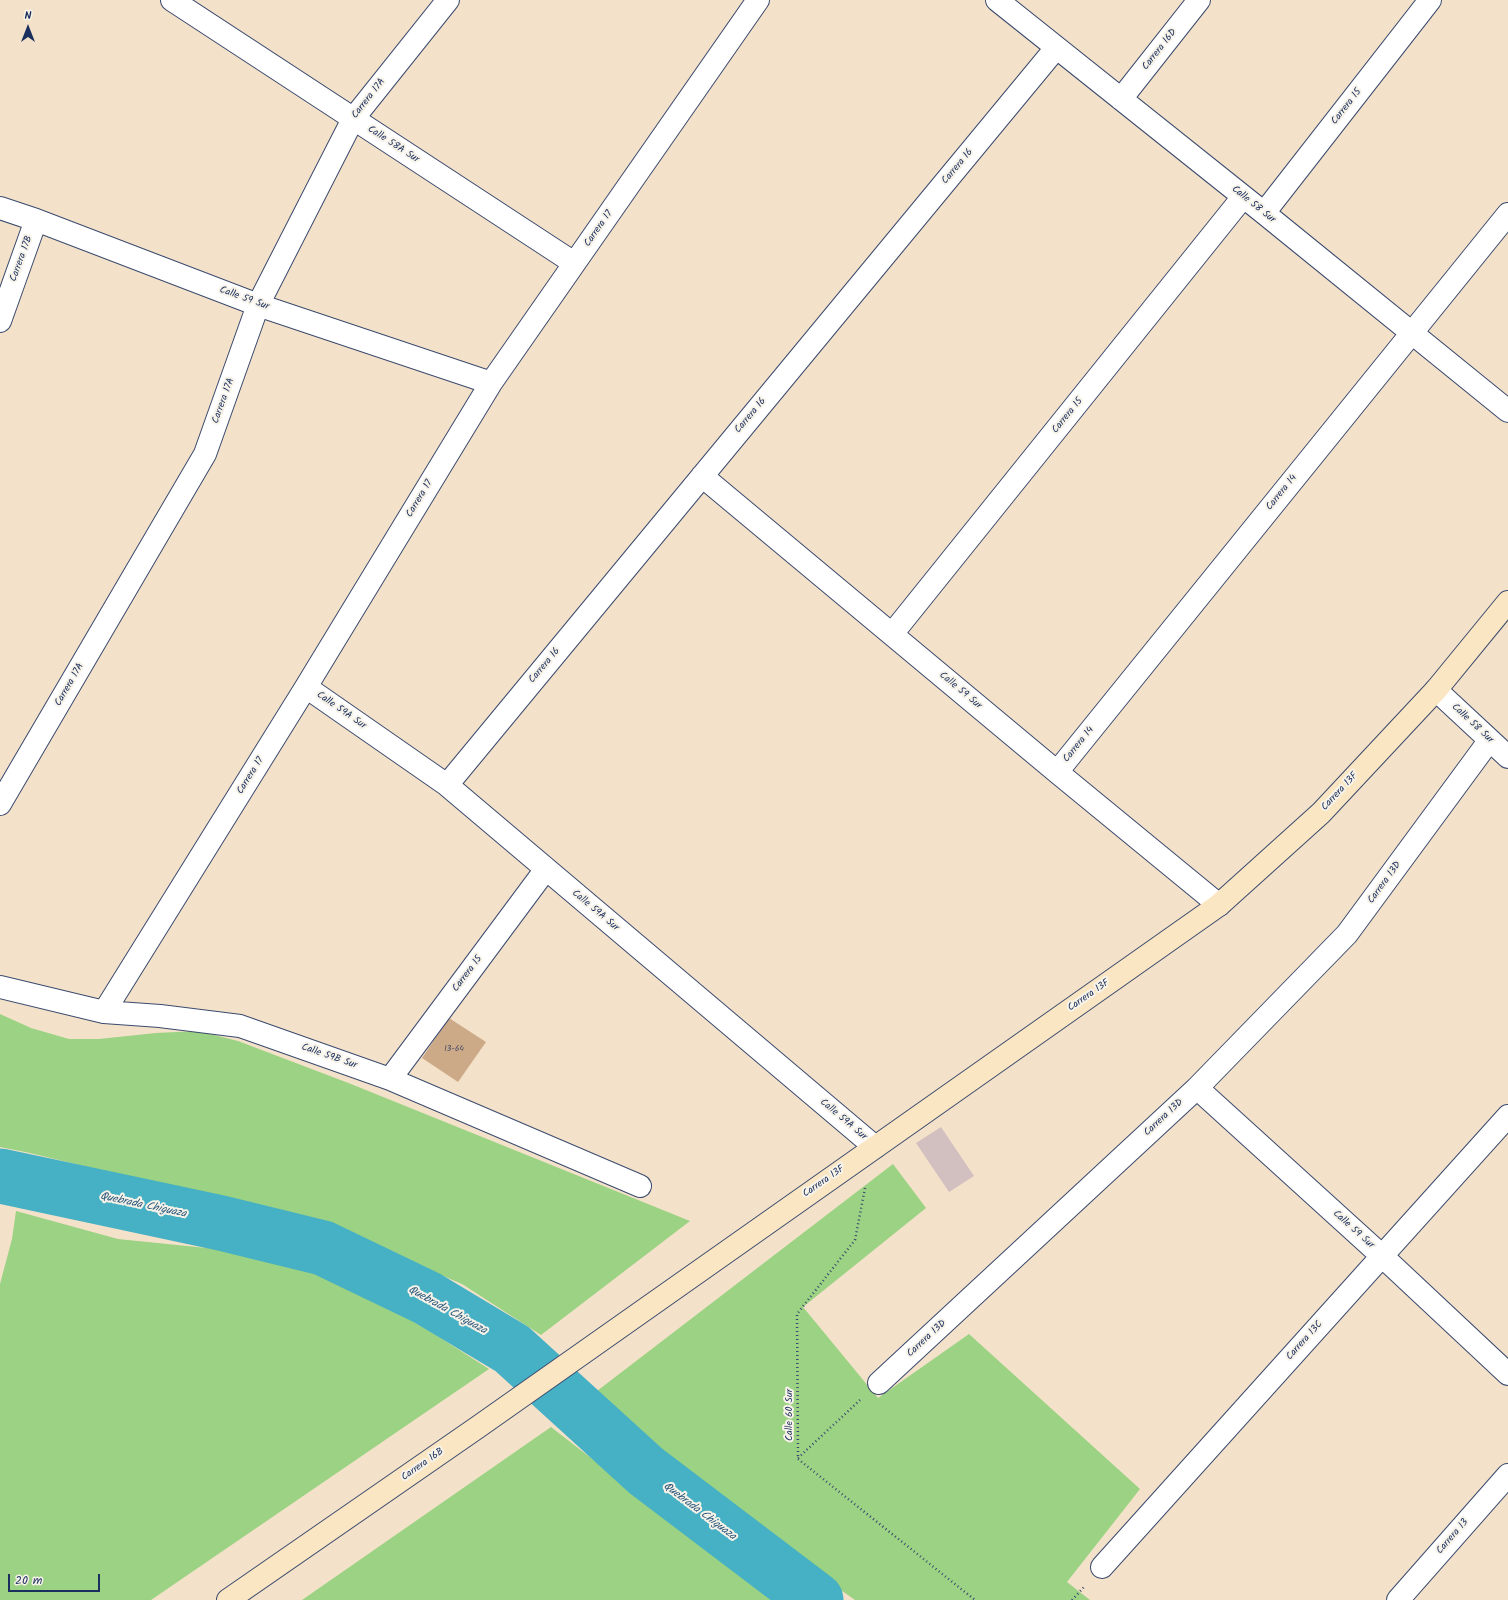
<!DOCTYPE html>
<html>
<head>
<meta charset="utf-8">
<style>
  body { margin:0 }
  #map { position:relative; width:1508px; height:1600px; overflow:hidden; background:#f3e2c9; font-family:Kalam,sans-serif }
  canvas { display:block }
  .north { position:absolute; left:8px; top:8px; width:40px; height:40px; -webkit-text-stroke:3px #f7f3e8; paint-order:stroke; rotate:0deg; font-size:11px; font-weight:700; line-height:16px; text-align:center; color:#1b2f5e }
  .north::after { content:''; display:block; margin:auto; width:14px; height:18px; background:#1b2f5e; clip-path:polygon(50% 0,100% 100%,50% 72%,0 100%) }
  .scale { position:absolute; left:8px; top:1574px; width:92px; height:18px; box-sizing:border-box; border:2px solid #1b2f5e; border-top:0; padding-left:5px; font-size:12px; line-height:14px; white-space:nowrap; color:#1b2f5e; -webkit-text-stroke:3px #f7f3e8; paint-order:stroke }
</style>
</head>
<body>
<div id="map">
<canvas width="1508" height="1600"></canvas>
<div class="north">N</div>
<div class="scale">20 m</div>
</div>
<script>
const ctx = document.querySelector('canvas').getContext('2d');
ctx.lineJoin = 'round';
function fillPath(path, color) { ctx.fillStyle = color; ctx.fill(path, 'evenodd'); }
const shape = rows => new Path2D(rows.map(r => 'M' + r).join(''));
function trace(path, color, width, dash) { ctx.strokeStyle = color; ctx.lineWidth = width; ctx.lineCap = dash ? 'butt' : 'round'; ctx.setLineDash(dash || []); ctx.stroke(path); }
function drawText(font, color, halo, rows, align = 'center') {
  ctx.font = font + ' Kalam,sans-serif'; ctx.lineWidth = 4; ctx.setLineDash([]); ctx.textBaseline = 'middle'; ctx.strokeStyle = halo; ctx.fillStyle = color; for (const [text, x, y, turn = 0] of rows) {
    ctx.save(); ctx.translate(x, y); ctx.rotate((+turn || 0) * Math.PI / 180); ctx.textAlign = isNaN(turn) ? turn : align; if (halo) ctx.strokeText(text, 0, 0); ctx.fillText(text, 0, 0); ctx.restore();
  }
}
const industrial = shape([
  [941,1127,974,1176,949,1192,916,1143]
]);
const green = shape([
  [0,1014,31,1028,69,1039,99,1039,156,1033,198,1031,238,1041,351,1084,690,1221,541,1335,462,1284,342,1233,220,1199,30,1153,0,1147],
  [893,1164,926,1208,803,1307,878,1398,969,1334,1140,1489,1067,1582,1090,1600,855,1600,743,1521,597,1391],
  [16,1211,118,1239,246,1252,323,1269,428,1330,489,1369,151,1600,0,1600,0,1284,12,1239],
  [551,1427,774,1600,302,1600]
]);
const river = shape([
  [0,1176,221,1223,323,1248,427,1298,512,1349,646,1471,816,1600]
]);
const building = shape([
  [449,1018,486,1042,458,1082,422,1058]
]);
const path = shape([
  [865,1188,855,1240,797,1314,798,1459,975,1600],
  [798,1458,860,1400],
  [1072,1600,1084,1587]
]);
const street = shape([
  [172,0,574,263],
  [997,0,1264,213,1508,411],
  [1121,99,1199,0],
  [0,208,36,220,258,305,491,383],
  [1264,213,1430,0],
  [0,321,36,220],
  [702,476,1057,772,1219,905],
  [892,634,1243,197],
  [306,687,447,785,875,1147],
  [1436,690,1508,757],
  [1057,772,1508,214],
  [447,785,1056,48],
  [0,804,205,454,258,305,353,119,448,0],
  [0,987,104,1012,160,1016,240,1026,390,1079,640,1186],
  [104,1012,306,687,491,383,758,0],
  [390,1079,546,869],
  [1197,1088,1382,1256,1508,1374],
  [879,1383,1197,1088,1347,934,1489,741],
  [1102,1567,1508,1116],
  [1398,1600,1508,1475]
]);
const secondary = shape([
  [228,1600,478,1427,1219,905,1321,813,1436,690,1508,602]
]);
const numberNames = [
  ["13-64",454,1050]
];
const streetNames = [
  ["Carrera 16D",1160,50,-52],
  ["Carrera 17A",369,99,-52],
  ["Carrera 15",1347,107,-52],
  ["Calle 58A Sur",393,145,33],
  ["Carrera 16",958,167,-50],
  ["Calle 58 Sur",1253,205,39],
  ["Carrera 17",599,229,-55],
  ["Carrera 17B",22,259,-70],
  ["Calle 59 Sur",244,299,20],
  ["Carrera 17A",224,401,-70],
  ["Carrera 16",751,416,-50],
  ["Carrera 15",1068,416,-51],
  ["Carrera 14",1282,493,-51],
  ["Carrera 17",420,499,-59],
  ["Carrera 16",545,666,-50],
  ["Carrera 17A",70,685,-60],
  ["Calle 59 Sur",960,691,40],
  ["Calle 59A Sur",341,711,35],
  ["Calle 58 Sur",1472,724,43],
  ["Carrera 14",1079,745,-51],
  ["Carrera 17",251,776,-58],
  ["Carrera 13F",1340,792,-47],
  ["Carrera 13D",1385,883,-54],
  ["Calle 59A Sur",595,911,40],
  ["Carrera 15",468,974,-53],
  ["Carrera 13F",1089,996,-35],
  ["Calle 59B Sur",329,1057,19],
  ["Carrera 13D",1164,1118,-43],
  ["Calle 59A Sur",843,1120,40],
  ["Carrera 13F",824,1182,-35],
  ["Calle 59 Sur",1353,1230,42],
  ["Carrera 13D",927,1339,-43],
  ["Carrera 13C",1305,1341,-48],
  ["Calle 60 Sur",790,1415,-90],
  ["Carrera 16B",423,1465,-35],
  ["Carrera 13",1453,1537,-49]
];
const waterNames = [
  ["Quebrada Chiguaza",143,1206,12],
  ["Quebrada Chiguaza",447,1311,29],
  ["Quebrada Chiguaza",699,1512,37]
];
fillPath(industrial, '#d2bfc0');
fillPath(green, '#9bd283');
trace(river, '#46b0c5', 55);
fillPath(building, '#ccaa87');
trace(street, '#3b4a6e', 24);
trace(secondary, '#3b4a6e', 24);
trace(path, '#3b4a6e', 2.5, [1, 3]);
trace(street, '#fff', 22);
trace(secondary, '#fbe6c3', 22);
drawText('8px', '#474e68', null, numberNames);
drawText('10px', '#1b2f5e', '#f7f3e8', streetNames);
drawText('italic 11px', '#28567d', '#f7f3e8', waterNames);
</script>
</body>
</html>
